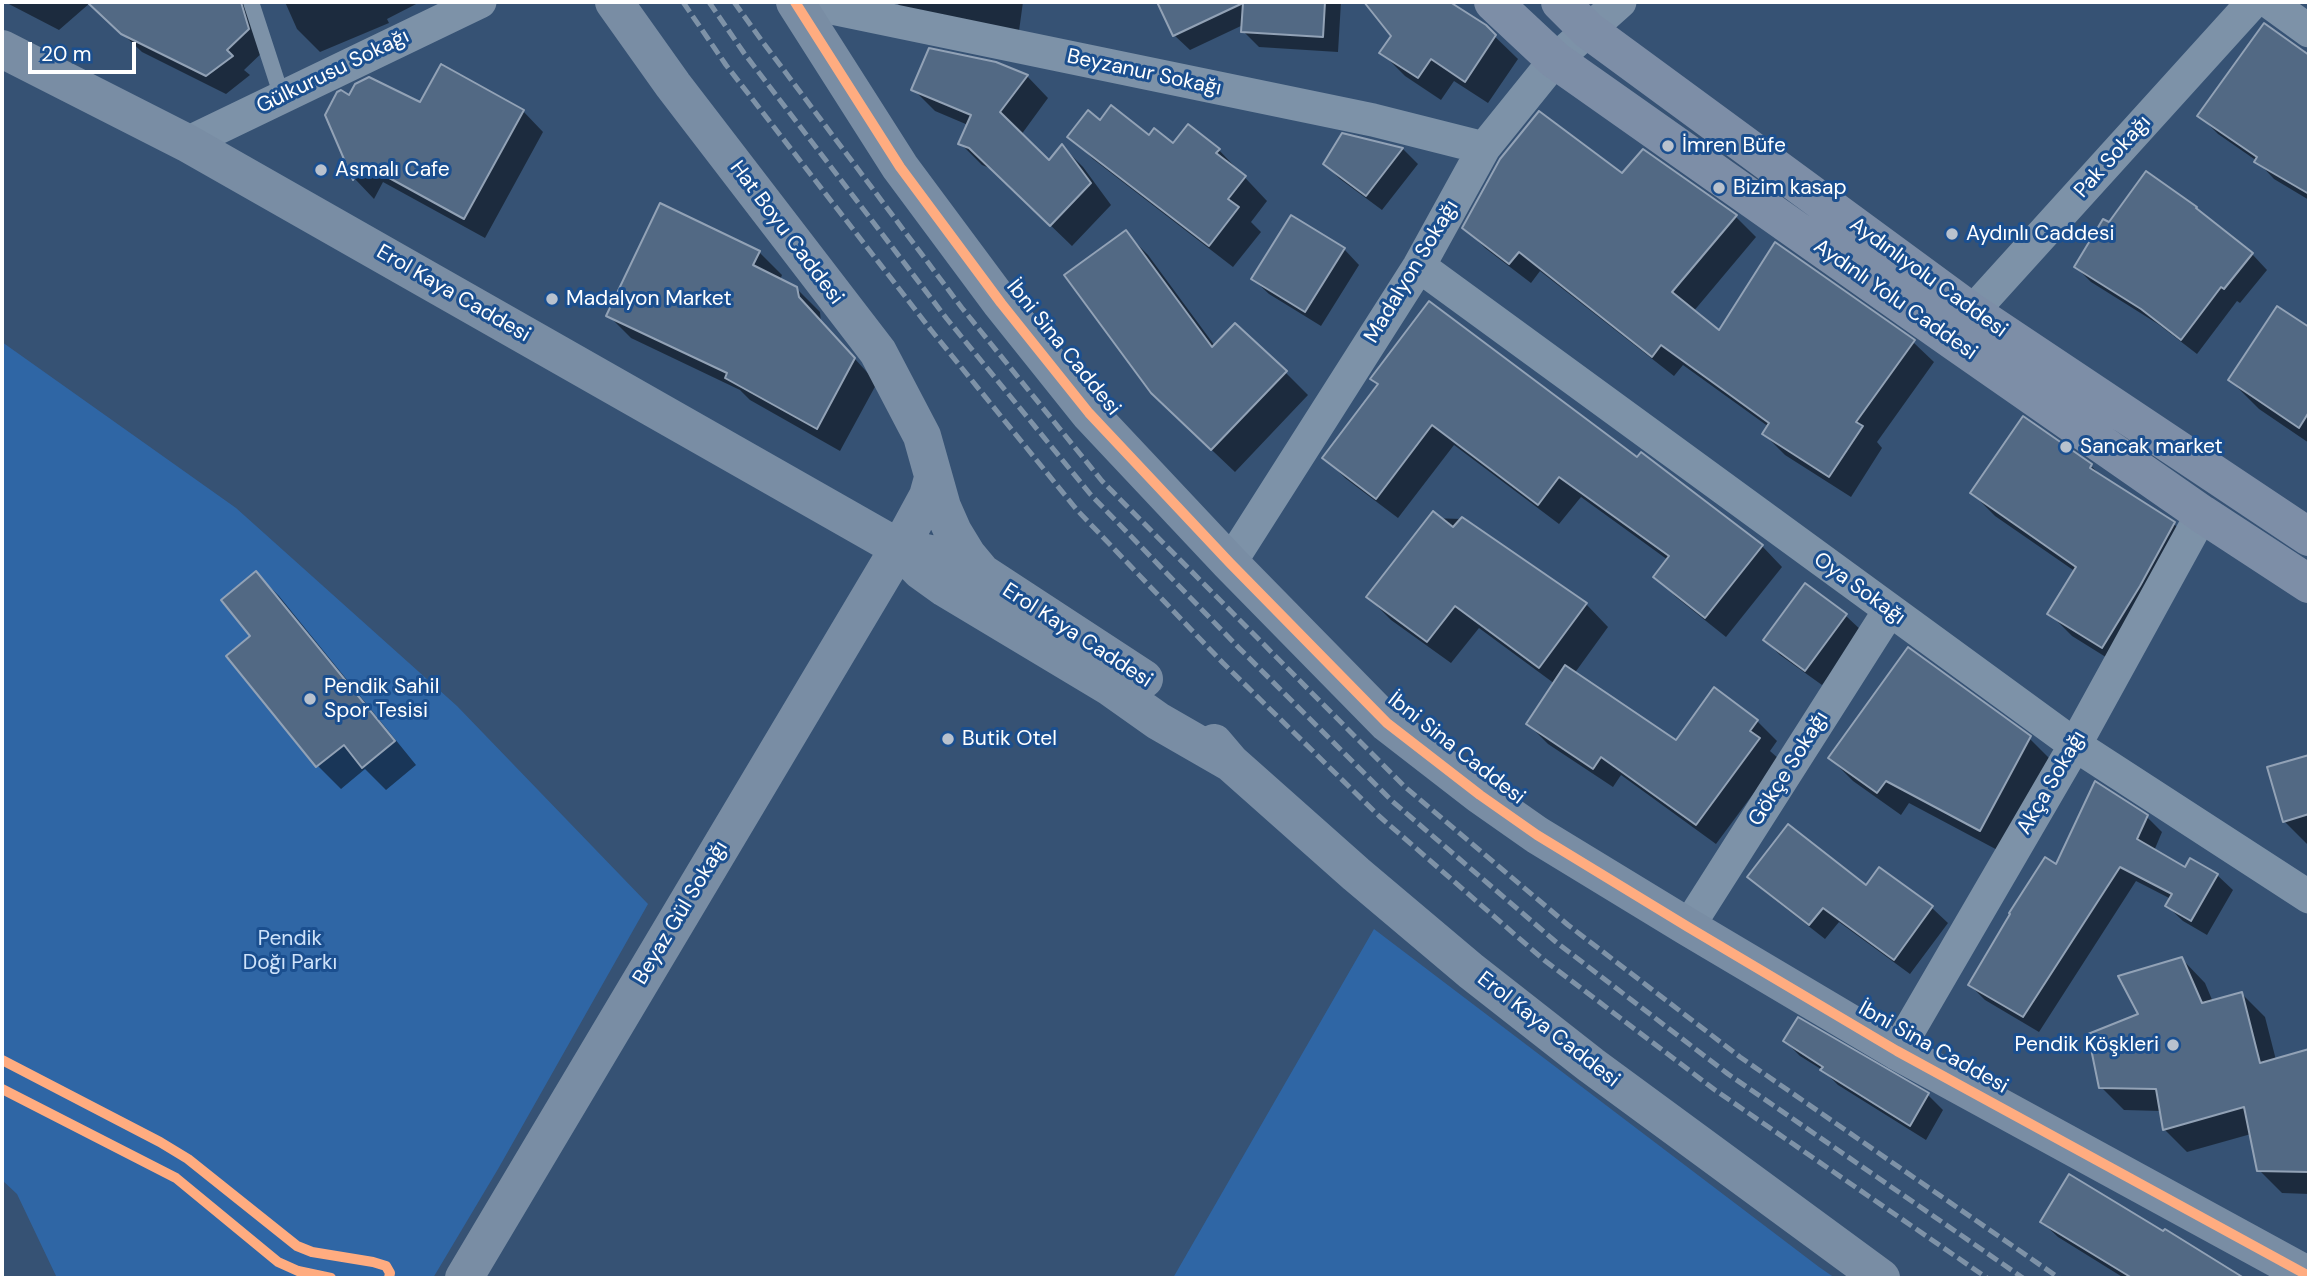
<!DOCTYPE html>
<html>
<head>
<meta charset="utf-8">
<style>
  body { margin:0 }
  #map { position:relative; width:2311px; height:1280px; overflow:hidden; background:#365274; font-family:"DM Sans",sans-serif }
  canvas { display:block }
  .frame { position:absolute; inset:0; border:4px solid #fff; pointer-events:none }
  .scale { position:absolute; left:28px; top:42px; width:108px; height:32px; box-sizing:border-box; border:4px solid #fff; border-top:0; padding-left:9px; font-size:21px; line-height:24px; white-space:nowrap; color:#fff; -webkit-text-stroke:5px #1b4f8f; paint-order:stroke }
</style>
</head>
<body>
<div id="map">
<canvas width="2311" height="1280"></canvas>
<div class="frame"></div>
<div class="scale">20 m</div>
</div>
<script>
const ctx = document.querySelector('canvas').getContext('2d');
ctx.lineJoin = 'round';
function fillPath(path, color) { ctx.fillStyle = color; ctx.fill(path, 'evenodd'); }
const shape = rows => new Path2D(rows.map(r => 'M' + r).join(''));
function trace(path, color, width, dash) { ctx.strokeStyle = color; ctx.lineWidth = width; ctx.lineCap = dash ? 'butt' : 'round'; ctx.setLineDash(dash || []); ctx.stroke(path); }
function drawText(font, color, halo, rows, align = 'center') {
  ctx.font = font + ' "DM Sans",sans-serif'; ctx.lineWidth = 6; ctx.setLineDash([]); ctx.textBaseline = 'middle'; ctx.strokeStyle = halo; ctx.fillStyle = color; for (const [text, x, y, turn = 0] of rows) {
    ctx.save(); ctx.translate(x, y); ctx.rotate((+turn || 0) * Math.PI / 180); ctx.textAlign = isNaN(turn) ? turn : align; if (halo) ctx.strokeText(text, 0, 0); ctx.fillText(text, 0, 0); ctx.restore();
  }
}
const green = shape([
  [2,342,236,508,457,706,648,904,498,1169,433,1278,57,1278,17,1194,2,1180],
  [1374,929,1819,1267,1835,1278,1173,1278]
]);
const shadow = shape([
  [5,2,243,2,260,19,267,48,244,70,250,75,226,94,142,52,90,3,59,30],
  [285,2,420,2,387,19,389,23,320,52,297,29],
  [896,2,1023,2,1019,31,908,14],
  [1159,2,1341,2,1338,52,1259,47,1243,31,1243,25,1190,50,1174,35],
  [1366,2,1447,2,1485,27,1518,59,1488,103,1454,81,1441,100,1405,76,1382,53,1393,36],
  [2264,25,2309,58,2309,200,2274,179,2257,161,2218,134,2200,116],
  [1027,76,1048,98,1021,135,1050,162,1062,146,1083,167,1111,205,1072,246,992,169,982,165,960,143,968,125,935,111,913,89],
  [350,97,523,111,543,132,485,238,383,182,374,199,355,179,327,115],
  [1100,122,1174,145,1219,150,1267,201,1251,222,1261,232,1233,267,1093,159,1070,136],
  [1342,135,1403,149,1418,164,1382,210,1340,179,1325,164],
  [1622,176,1735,216,1756,237,1693,312,1719,332,1913,342,1934,362,1877,442,1882,448,1851,497,1785,455,1764,434,1769,427,1683,365,1674,376,1540,271,1531,283,1485,248,1464,227],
  [1125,232,1148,255,1215,346,1285,372,1308,395,1235,472,1176,416],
  [1344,249,1359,265,1321,326,1269,294,1253,279],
  [759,252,782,275,780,280,796,288,820,312,821,322,877,383,840,451,750,400,740,390,631,338,608,315],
  [2252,254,2267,270,2240,303,2237,301,2197,354,2158,324,2091,282,2076,267],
  [2278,308,2309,329,2309,443,2259,409,2230,380],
  [1379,385,1637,460,1762,546,1782,567,1726,637,1676,597,1655,576,1668,560,1581,497,1559,524,1454,445,1398,518,1345,478,1325,458],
  [2091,466,2106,480,2174,524,2197,547,2125,669,2072,636,2049,613,2076,572,1995,516,1972,493],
  [1430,518,1462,519,1586,604,1608,627,1574,674,1676,742,1715,690,1757,721,1777,741,1770,751,1779,759,1716,844,1621,775,1613,787,1548,744,1528,724,1555,684,1479,628,1451,663,1391,620,1368,597],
  [256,573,279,596,416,765,386,790,365,769,341,789,318,766,228,656,253,637],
  [1805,585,1846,616,1862,631,1822,685,1780,655,1765,640],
  [2029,738,2052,761,2003,853,1909,803,1901,815,1853,781,1830,758],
  [2309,757,2309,843,2307,844,2284,821,2269,769],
  [2147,817,2162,832,2154,851,2185,870,2217,875,2233,890,2207,935,2183,921,2167,906,2171,899,2136,881,2039,1032,1985,1000,1970,985,2057,867],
  [1879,869,1932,908,1948,923,1910,974,1839,922,1825,939,1765,892,1749,876,1866,887],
  [2182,959,2205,983,2213,1002,2242,994,2265,1017,2276,1060,2309,1051,2309,1194,2282,1193,2259,1170,2251,1134,2187,1152,2164,1129,2161,1111,2124,1110,2101,1087,2140,1015],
  [1785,1041,1928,1095,1943,1110,1926,1140,1838,1085,1824,1071,1800,1056],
  [2042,1222,2164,1234,2166,1231,2241,1278,2124,1278,2058,1237]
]);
const building = shape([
  [87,2,241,2,249,29,227,50,233,56,206,76,121,34,87,2],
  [1157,2,1325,2,1323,37,1241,32,1243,3,1173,36,1157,2],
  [1364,2,1450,2,1486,25,1496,35,1465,82,1431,59,1418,78,1379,53,1391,36,1364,2],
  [2264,23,2309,55,2309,194,2254,162,2257,157,2197,116,2264,23],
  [929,48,996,62,1028,75,1000,112,1049,160,1062,144,1091,183,1050,226,969,148,958,144,971,115,911,90,929,48],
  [441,64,524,110,464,219,362,163,353,180,325,115,337,92,341,90,349,95,355,84,369,77,420,102,441,64],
  [1111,105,1149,135,1154,128,1173,143,1188,124,1220,149,1216,153,1246,176,1228,199,1239,207,1209,246,1067,137,1088,110,1100,120,1111,105],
  [1539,111,1622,173,1643,149,1737,215,1672,292,1719,330,1775,242,1915,340,1856,422,1863,426,1829,477,1762,434,1769,423,1661,345,1652,357,1519,252,1509,264,1462,228,1500,159,1539,111],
  [1342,133,1403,148,1366,196,1323,164,1342,133],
  [2146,171,2197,207,2196,208,2253,253,2224,289,2221,287,2181,340,2141,309,2074,267,2103,219,2109,222,2146,171],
  [660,203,760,251,753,265,797,287,799,297,855,358,817,429,725,378,727,373,606,316,660,203],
  [1291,215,1345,248,1305,312,1251,279,1291,215],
  [1126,230,1212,347,1235,323,1287,371,1211,450,1151,393,1064,275,1126,230],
  [1429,301,1637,457,1641,452,1763,545,1705,618,1653,577,1669,556,1559,477,1538,505,1432,425,1376,499,1322,458,1378,384,1370,379,1373,375,1429,301],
  [2277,306,2309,327,2309,412,2299,428,2228,380,2277,306],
  [2023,416,2092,464,2090,468,2175,522,2140,586,2102,648,2047,614,2076,567,1970,493,2023,416],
  [1433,511,1453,527,1462,517,1587,603,1539,668,1455,606,1427,642,1366,597,1433,511],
  [256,571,395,741,362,768,344,745,316,767,226,656,250,636,221,600,256,571],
  [1805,583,1847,614,1805,671,1763,640,1805,583],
  [1908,647,2031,736,1980,831,1886,781,1877,793,1828,758,1908,647],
  [1565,665,1676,740,1714,687,1758,720,1750,731,1760,738,1696,825,1601,757,1593,769,1526,724,1565,665],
  [2309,755,2309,814,2283,822,2267,767,2309,755],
  [2095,781,2148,815,2137,839,2185,867,2190,858,2218,874,2191,921,2165,906,2172,894,2120,867,2023,1017,1968,985,2010,914,2009,913,2045,857,2056,864,2095,781],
  [1788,824,1866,885,1879,867,1933,906,1894,960,1823,908,1809,925,1747,877,1788,824],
  [2182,957,2202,1003,2242,992,2260,1063,2309,1049,2309,1172,2257,1171,2244,1107,2163,1130,2156,1089,2099,1088,2088,1034,2138,1014,2118,976,2182,957],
  [1798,1017,1929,1093,1910,1126,1820,1070,1823,1067,1783,1041,1798,1017],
  [2069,1174,2163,1231,2165,1229,2244,1278,2132,1278,2040,1222,2069,1174]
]);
const lane = shape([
  [251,2,282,97]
]);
const street = shape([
  [803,2,1373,120,1484,148],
  [2269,2,2309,31],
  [187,143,480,2],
  [1419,266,2075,745,2309,897],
  [1972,312,2253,2],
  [1230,563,1419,266,1484,148,1555,60,1620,2],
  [1688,927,1889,611],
  [1897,1051,2075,745,2202,514]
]);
const secondary = shape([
  [614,2,673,85,878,352,922,436,942,507,953,532,967,555,982,573],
  [795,2,900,167,1001,303,1089,413,1230,563,1387,723,1480,795,1537,835,1688,927,1897,1051,2309,1276],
  [2,49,187,143,899,548,920,570,945,588,1110,687,1158,721,1231,763],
  [908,549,935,555,982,573,1144,679],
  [1214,743,1231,763,1356,874,1471,971,1591,1065,1881,1278],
  [464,1278,909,531,928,496,933,478]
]);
const primary = shape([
  [1493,2,1555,60,1955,342,2202,514,2309,584],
  [1560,2,1588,30,1972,312,2309,537]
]);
const rail = shape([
  [683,2,726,65,931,330,1077,510,1223,663,1379,816,1544,960,1715,1090,1987,1278],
  [709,2,744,53,947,319,1091,495,1239,648,1392,801,1556,942,1728,1074,2023,1278],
  [734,2,762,41,962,308,1102,481,1405,787,1568,925,1740,1057,2059,1278]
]);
const cycleway = shape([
  [795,2,900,167,1001,303,1089,413,1230,563,1387,723,1480,795,1537,835,1688,927,1897,1051,2309,1276],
  [2,1060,160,1142,188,1159,297,1246,312,1252,373,1262,386,1266,390,1273,389,1278],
  [2,1089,176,1178,278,1262,298,1271,331,1278]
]);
const markers = [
  [1668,146,7,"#b9c2ce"],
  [321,170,7,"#b9c2ce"],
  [1719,188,7,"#b9c2ce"],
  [1952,234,7,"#b9c2ce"],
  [552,299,7,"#b9c2ce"],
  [2066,447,7,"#b9c2ce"],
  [310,699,7,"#b9c2ce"],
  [948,739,7,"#b9c2ce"],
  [2173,1045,7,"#b9c2ce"]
];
const streetNames = [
  ["Gülkurusu Sokağı",333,72,-26],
  ["Beyzanur Sokağı",1144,73,12],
  ["Pak Sokağı",2113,157,-48],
  ["Hat Boyu Caddesi",786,233,53],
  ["Madalyon Sokağı",1412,272,-59],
  ["Aydınlıyolu Caddesi",1928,278,36],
  ["Erol Kaya Caddesi",453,294,30],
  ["Aydınlı Yolu Caddesi",1895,300,35],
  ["İbni Sina Caddesi",1063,348,51],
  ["Oya Sokağı",1859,589,36],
  ["Erol Kaya Caddesi",1077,636,33],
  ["İbni Sina Caddesi",1456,749,38],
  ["Gökçe Sokağı",1789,769,-58],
  ["Akça Sokağı",2052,783,-60],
  ["Beyaz Gül Sokağı",681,913,-59],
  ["Erol Kaya Caddesi",1548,1030,38],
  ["İbni Sina Caddesi",1933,1048,29]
];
const poiNames = [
  ["İmren Büfe",1682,146],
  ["Asmalı Cafe",335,170],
  ["Bizim kasap",1733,188],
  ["Aydınlı Caddesi",1966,234],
  ["Madalyon Market",566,299],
  ["Sancak market",2080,447],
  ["Pendik Sahil",324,687],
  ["Spor Tesisi",324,711],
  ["Butik Otel",962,739],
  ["Pendik Köşkleri",2159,1045,"right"]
];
const parkNames = [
  ["Pendik",290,939],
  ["Doğı Parkı",290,963]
];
fillPath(green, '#2f66a5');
fillPath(shadow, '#0007');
fillPath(building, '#526984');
trace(building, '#92a2b6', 2);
trace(lane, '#7d92a8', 16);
trace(street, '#7d92a8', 33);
trace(secondary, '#798da4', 38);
trace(primary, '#7d8ea7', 38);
trace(rail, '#7e92a7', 5, [12, 5]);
trace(cycleway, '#ffac80', 10);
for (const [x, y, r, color] of markers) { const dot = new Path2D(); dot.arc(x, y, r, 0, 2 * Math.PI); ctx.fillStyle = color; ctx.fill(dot); trace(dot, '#1b4f8f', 2.5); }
drawText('21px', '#fff', '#1b4f8f', streetNames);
drawText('21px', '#fff', '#1b4f8f', poiNames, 'left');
drawText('21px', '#cfe3fa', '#1b4f8f', parkNames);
</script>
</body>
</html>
